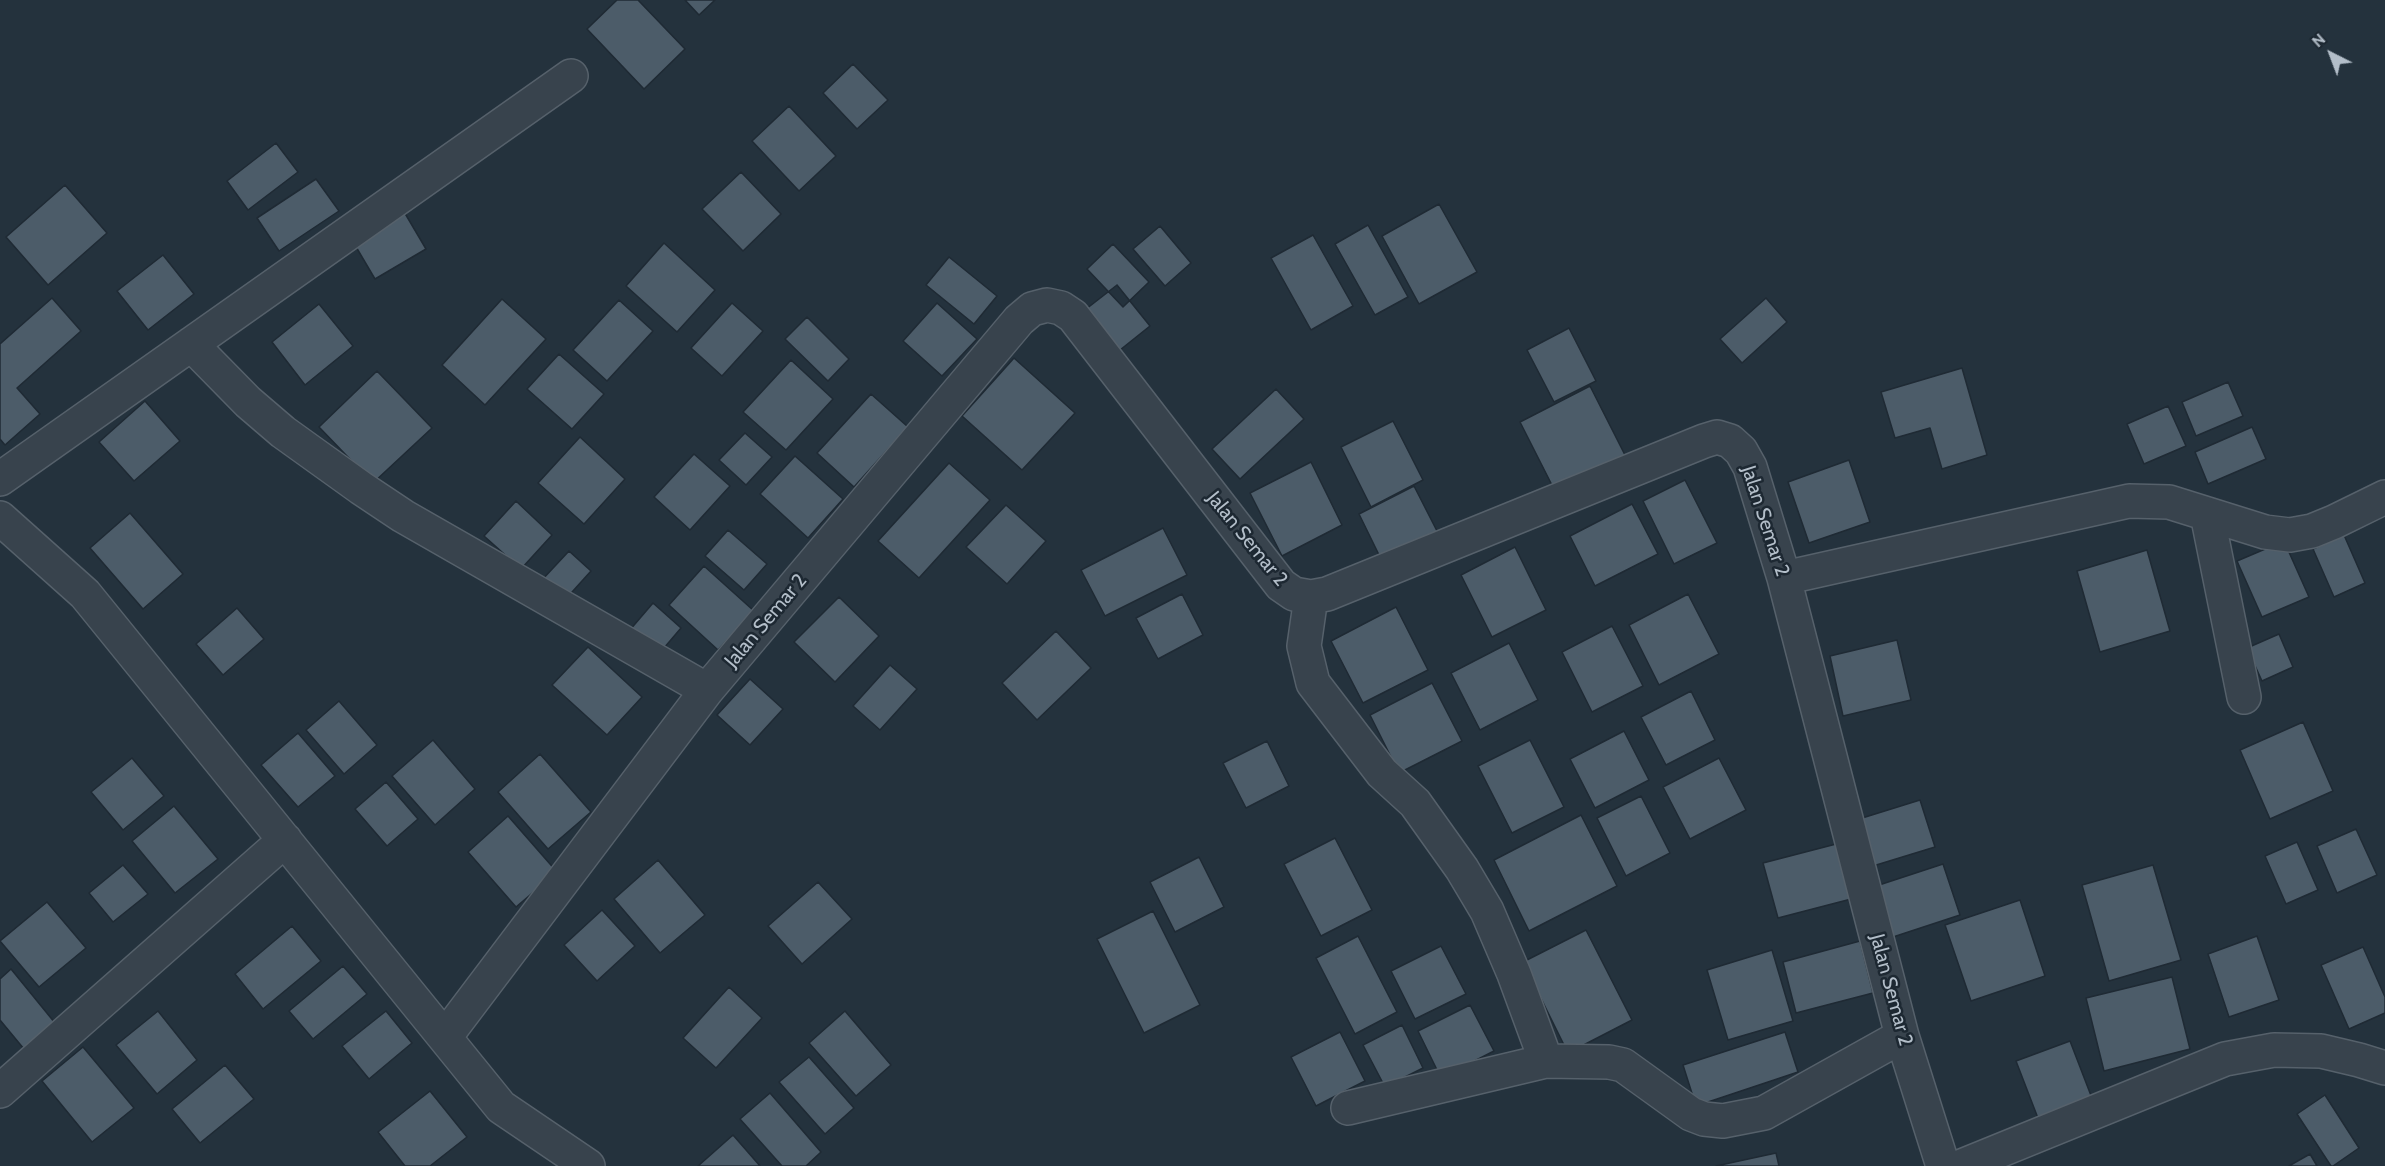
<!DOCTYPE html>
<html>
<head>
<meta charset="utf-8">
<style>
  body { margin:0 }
  #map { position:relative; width:2385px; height:1166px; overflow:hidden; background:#24323d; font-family:Cabin,sans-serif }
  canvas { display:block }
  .north { position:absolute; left:2301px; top:24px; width:60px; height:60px; -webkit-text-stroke:4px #1d2832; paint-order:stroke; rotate:318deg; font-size:16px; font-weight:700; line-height:24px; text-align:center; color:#b3bec9 }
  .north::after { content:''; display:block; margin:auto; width:21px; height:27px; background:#b3bec9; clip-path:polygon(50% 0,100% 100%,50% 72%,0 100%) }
</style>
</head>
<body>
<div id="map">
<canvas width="2385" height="1166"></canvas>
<div class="north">N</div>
</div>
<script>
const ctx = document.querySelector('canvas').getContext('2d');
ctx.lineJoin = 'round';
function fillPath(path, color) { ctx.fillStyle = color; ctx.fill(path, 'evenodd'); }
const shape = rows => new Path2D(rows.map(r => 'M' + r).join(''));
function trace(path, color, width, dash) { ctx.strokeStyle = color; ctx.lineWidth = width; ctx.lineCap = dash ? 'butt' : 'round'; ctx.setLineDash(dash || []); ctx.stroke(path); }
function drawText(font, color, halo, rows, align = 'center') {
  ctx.font = font + ' Cabin,sans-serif'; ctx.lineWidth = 5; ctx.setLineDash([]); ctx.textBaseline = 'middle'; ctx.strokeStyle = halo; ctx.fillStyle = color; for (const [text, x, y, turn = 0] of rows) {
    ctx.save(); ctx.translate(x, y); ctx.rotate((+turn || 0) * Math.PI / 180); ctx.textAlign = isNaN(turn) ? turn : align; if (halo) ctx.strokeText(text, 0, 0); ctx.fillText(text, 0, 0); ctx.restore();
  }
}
const building = shape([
  [617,0,638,0,685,49,644,89,587,29,617,0],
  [685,0,715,0,699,15,685,0],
  [853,64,888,100,857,129,823,93,853,64],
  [789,106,836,156,799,191,752,141,789,106],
  [276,143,298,172,248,210,227,181,276,143],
  [741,172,781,214,743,251,702,209,741,172],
  [316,179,339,211,279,251,257,218,316,179],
  [65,185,107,233,48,285,6,237,65,185],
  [1439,204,1477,272,1419,304,1382,236,1439,204],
  [403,210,426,249,375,279,352,240,403,210],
  [1368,225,1408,297,1375,315,1335,244,1368,225],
  [1160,226,1191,263,1165,286,1133,249,1160,226],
  [1313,235,1353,306,1311,330,1271,258,1313,235],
  [664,243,715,290,677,332,626,286,664,243],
  [1113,244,1149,282,1123,307,1087,269,1113,244],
  [163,255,194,294,148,330,117,291,163,255],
  [949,257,997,296,974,324,926,285,949,257],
  [1117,285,1150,326,1115,354,1081,313,1117,285],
  [52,298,81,331,17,388,40,414,5,445,0,439,0,344,52,298],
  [1766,298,1787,322,1742,363,1720,339,1766,298],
  [502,299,546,339,485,405,442,365,502,299],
  [619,300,653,331,607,381,573,350,619,300],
  [732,303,763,331,722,376,691,348,732,303],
  [937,303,977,339,942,376,903,341,937,303],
  [319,304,353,346,305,385,272,342,319,304],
  [807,317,849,359,828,381,785,339,807,317],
  [1569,328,1596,381,1554,402,1527,350,1569,328],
  [559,354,604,394,572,429,527,389,559,354],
  [1014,358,1075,413,1022,470,962,416,1014,358],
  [791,360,833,399,786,450,743,412,791,360],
  [1962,368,1987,455,1942,469,1930,428,1895,438,1881,392,1962,368],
  [377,371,432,428,373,483,319,427,377,371],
  [2228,382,2243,416,2196,436,2182,402,2228,382],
  [1590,386,1628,461,1558,497,1520,422,1590,386],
  [1276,389,1304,419,1240,479,1212,449,1276,389],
  [871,394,908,427,854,487,817,453,871,394],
  [145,401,180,441,134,481,99,442,145,401],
  [2168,406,2186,446,2144,464,2127,424,2168,406],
  [1393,421,1423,480,1371,507,1341,447,1393,421],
  [2252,427,2266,459,2208,484,2195,452,2252,427],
  [745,433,772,457,746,485,719,460,745,433],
  [580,437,625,479,584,524,538,483,580,437],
  [694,454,730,486,690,530,654,497,694,454],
  [795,456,843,499,808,538,760,494,795,456],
  [1849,460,1870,522,1809,543,1788,482,1849,460],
  [1311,462,1342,525,1282,556,1250,493,1311,462],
  [949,463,990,500,919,578,878,541,949,463],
  [1685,480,1717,543,1674,564,1643,501,1685,480],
  [1414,486,1438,533,1382,561,1359,514,1414,486],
  [516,501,552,535,521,569,484,536,516,501],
  [1632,504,1658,554,1595,586,1570,536,1632,504],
  [1006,505,1046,541,1007,584,966,547,1006,505],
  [130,513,183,574,143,609,90,548,130,513],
  [1163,528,1187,575,1105,616,1081,570,1163,528],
  [728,530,767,564,744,590,705,556,728,530],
  [2344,535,2365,583,2334,597,2313,549,2344,535],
  [2284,541,2309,597,2262,617,2237,561,2284,541],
  [1515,547,1546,610,1492,637,1461,575,1515,547],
  [2147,550,2170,631,2100,652,2077,571,2147,550],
  [569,551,591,571,563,602,541,581,569,551],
  [704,566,754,611,718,650,669,605,704,566],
  [1182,594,1203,635,1158,659,1136,618,1182,594],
  [1688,594,1719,654,1659,685,1629,625,1688,594],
  [839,597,879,636,835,682,794,642,839,597],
  [653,603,681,628,658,655,629,631,653,603],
  [1396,607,1428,670,1363,703,1331,641,1396,607],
  [237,608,264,639,223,675,196,644,237,608],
  [1612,626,1643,686,1592,712,1562,652,1612,626],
  [1056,631,1091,668,1037,720,1002,683,1056,631],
  [2279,634,2293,667,2262,681,2247,648,2279,634],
  [1897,640,1911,700,1843,716,1830,656,1897,640],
  [1509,643,1538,700,1480,730,1451,673,1509,643],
  [588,647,642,697,607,735,552,685,588,647],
  [890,665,917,689,880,730,853,706,890,665],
  [750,679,783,709,750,745,717,715,750,679],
  [1432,683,1462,741,1399,773,1370,715,1432,683],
  [1691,691,1715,740,1666,765,1641,717,1691,691],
  [339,701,377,745,344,774,306,730,339,701],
  [2303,722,2333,791,2270,819,2240,750,2303,722],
  [1624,731,1649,780,1595,808,1570,759,1624,731],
  [298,733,335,776,298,807,261,765,298,733],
  [433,740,475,789,435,825,392,776,433,740],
  [1530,740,1564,807,1512,833,1478,766,1530,740],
  [1267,741,1289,786,1246,808,1223,763,1267,741],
  [540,754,591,812,548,849,498,792,540,754],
  [132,758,164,796,123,830,91,792,132,758],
  [1719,758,1746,810,1690,839,1663,787,1719,758],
  [386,782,418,819,387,846,355,809,386,782],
  [1641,796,1670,853,1626,876,1597,818,1641,796],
  [1920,800,1935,847,1873,866,1859,819,1920,800],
  [174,806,218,859,175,893,132,841,174,806],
  [1581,815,1617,886,1529,931,1494,860,1581,815],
  [508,816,557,872,516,907,468,852,508,816],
  [2356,829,2377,875,2337,893,2317,846,2356,829],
  [1335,838,1372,910,1321,936,1284,864,1335,838],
  [2297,842,2318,890,2286,904,2265,856,2297,842],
  [1840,843,1855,898,1778,918,1763,863,1840,843],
  [1199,857,1224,907,1175,932,1150,882,1199,857],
  [658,860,705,915,660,953,614,899,658,860],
  [1943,864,1960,915,1890,938,1873,887,1943,864],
  [123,865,148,894,113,922,89,893,123,865],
  [2153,865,2181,960,2109,981,2082,885,2153,865],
  [818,882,852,919,802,964,768,926,818,882],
  [2020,900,2045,976,1971,1001,1945,925,2020,900],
  [47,902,86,948,39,987,0,941,47,902],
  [602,910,635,946,597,981,564,945,602,910],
  [1153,911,1200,1005,1144,1033,1097,939,1153,911],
  [292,926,321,961,263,1009,235,974,292,926],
  [1586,930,1632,1020,1568,1053,1523,962,1586,930],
  [1358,936,1397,1012,1355,1034,1316,958,1358,936],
  [2257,936,2279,1000,2229,1017,2208,954,2257,936],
  [1860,941,1873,993,1796,1013,1783,962,1860,941],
  [1441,946,1466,994,1415,1019,1391,971,1441,946],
  [2363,947,2385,997,2385,1013,2349,1029,2321,965,2363,947],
  [1772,950,1793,1021,1728,1040,1707,970,1772,950],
  [343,966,367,994,313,1039,289,1011,343,966],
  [11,969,55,1023,24,1049,0,1020,0,979,11,969],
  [2172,977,2190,1049,2104,1071,2086,998,2172,977],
  [729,987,762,1018,716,1068,683,1038,729,987],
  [1470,1005,1494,1051,1441,1078,1418,1031,1470,1005],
  [158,1011,197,1060,157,1094,116,1045,158,1011],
  [386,1011,412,1043,369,1079,342,1046,386,1011],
  [845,1011,891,1065,856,1096,809,1043,845,1011],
  [1402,1025,1423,1068,1385,1087,1363,1045,1402,1025],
  [1340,1032,1365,1081,1316,1106,1291,1057,1340,1032],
  [1785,1032,1798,1072,1696,1106,1683,1065,1785,1032],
  [2070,1041,2095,1106,2041,1126,2016,1061,2070,1041],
  [83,1047,134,1108,92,1142,42,1081,83,1047],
  [809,1057,854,1108,825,1134,779,1082,809,1057],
  [225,1065,254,1099,200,1143,172,1109,225,1065],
  [430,1091,467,1137,430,1166,405,1166,378,1132,430,1091],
  [770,1093,821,1152,806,1166,782,1166,740,1119,770,1093],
  [2325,1095,2359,1148,2333,1166,2331,1166,2297,1114,2325,1095],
  [733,1135,760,1166,698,1166,733,1135],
  [1776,1153,1779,1166,1716,1166,1776,1153],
  [2310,1154,2317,1166,2289,1166,2310,1154]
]);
const minor = shape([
  [191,344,248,402,283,432,361,488,403,516,707,690],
  [0,479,571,76],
  [2207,514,2244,697],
  [0,518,85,594,501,1107,588,1166],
  [1784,578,2129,501,2169,502,2265,532,2290,535,2312,531,2334,522,2385,497],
  [1311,597,1304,646,1313,683,1382,773,1415,803,1462,869,1487,911,1514,974,1546,1061],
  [445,1037,707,690,1019,320,1032,309,1047,305,1061,308,1073,316,1281,585,1294,594,1311,597,1327,594,1704,441,1717,437,1730,441,1741,451,1750,467,1784,578,1902,1036,1943,1166],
  [0,1091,285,840],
  [1348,1108,1546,1061,1609,1062,1623,1065,1691,1114,1704,1119,1723,1121,1764,1113,1902,1036],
  [1962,1166,2225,1059,2274,1050,2321,1051,2359,1060,2385,1068]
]);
const streetNames = [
  ["Jalan Semar 2",1765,521,72],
  ["Jalan Semar 2",1247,539,51],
  ["Jalan Semar 2",766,621,-50],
  ["Jalan Semar 2",1891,990,75]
];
fillPath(building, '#4c5c69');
trace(building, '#1f2a34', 1.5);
trace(minor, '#56616b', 36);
trace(minor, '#38434d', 33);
drawText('20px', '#b3bec9', '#1d2832', streetNames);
</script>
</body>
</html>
